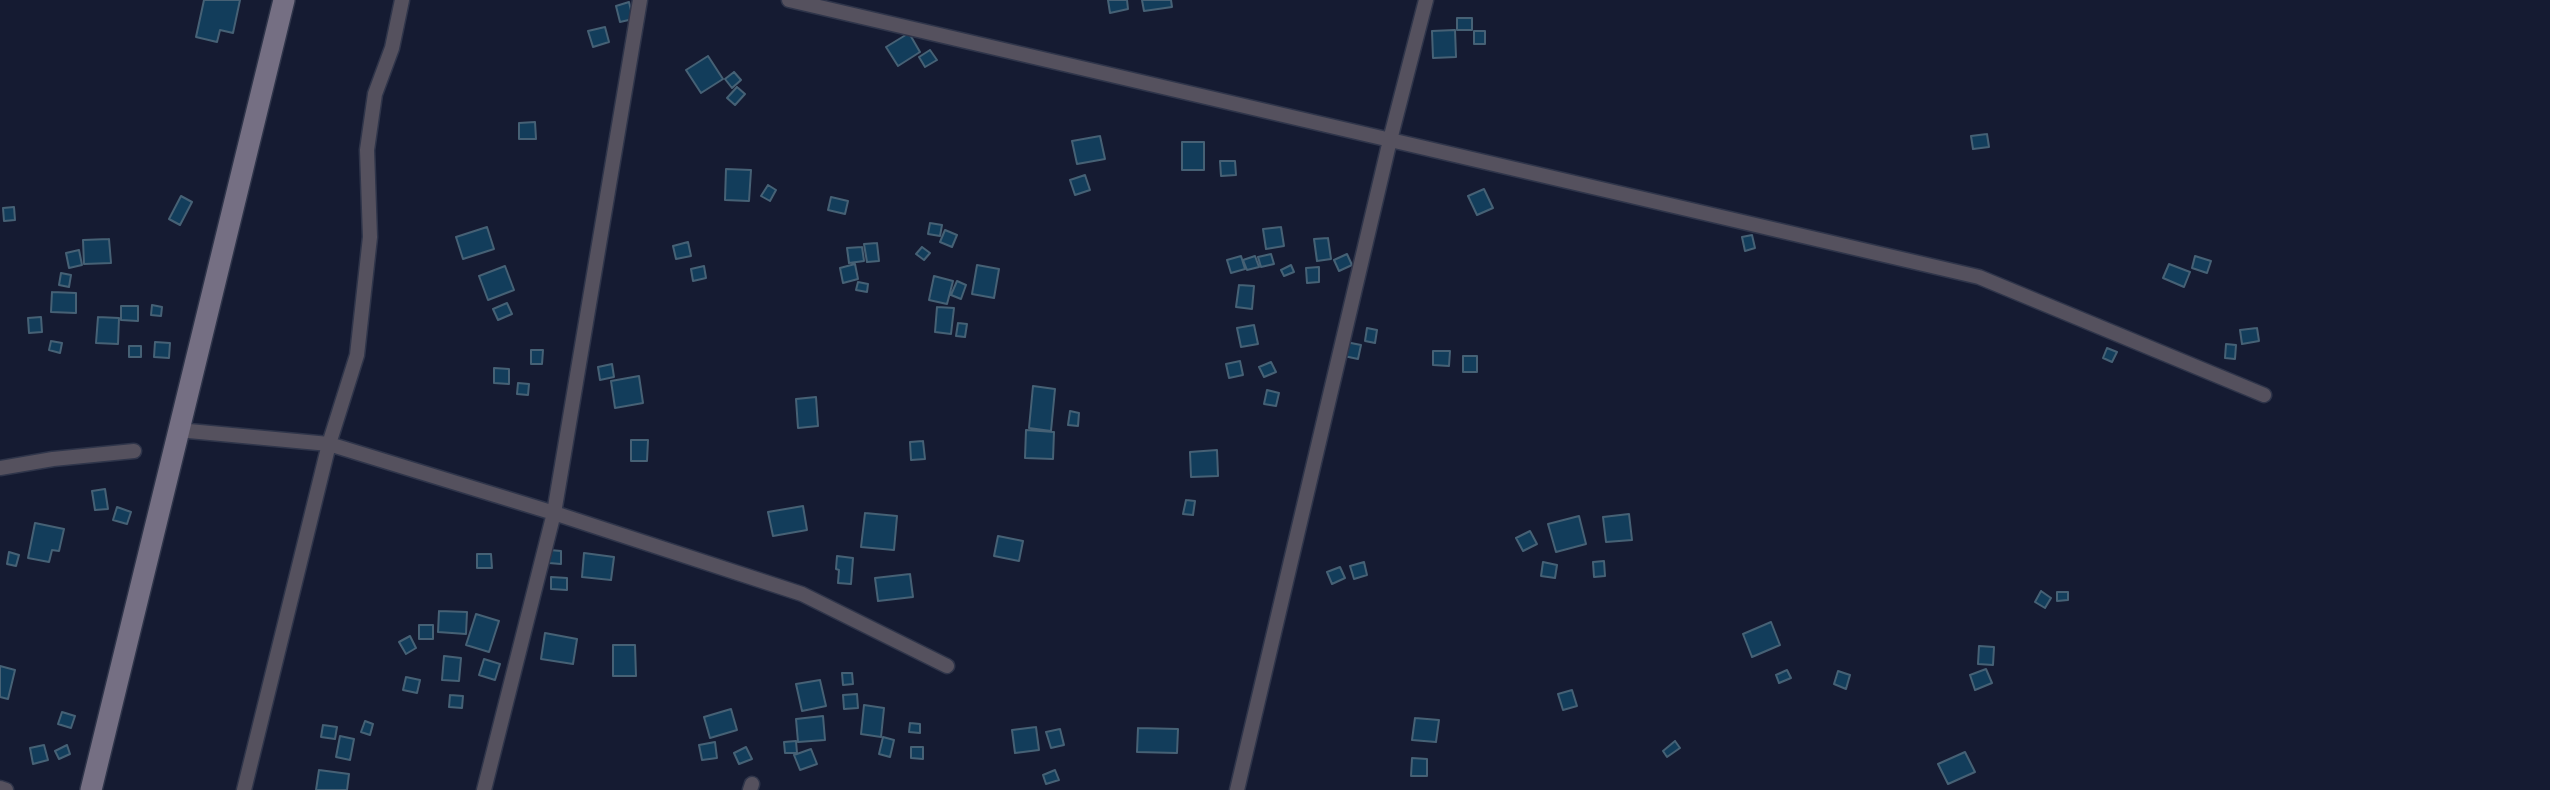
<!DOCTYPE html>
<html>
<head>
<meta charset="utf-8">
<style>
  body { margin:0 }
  canvas { display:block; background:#151b32 }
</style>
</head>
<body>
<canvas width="2550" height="790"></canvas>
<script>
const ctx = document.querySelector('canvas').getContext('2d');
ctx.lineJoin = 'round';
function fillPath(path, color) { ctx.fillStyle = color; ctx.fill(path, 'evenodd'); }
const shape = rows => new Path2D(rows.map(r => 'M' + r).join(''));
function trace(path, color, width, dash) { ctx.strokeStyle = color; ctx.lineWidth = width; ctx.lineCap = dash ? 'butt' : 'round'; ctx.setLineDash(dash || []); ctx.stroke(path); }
const building = shape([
  [204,0,240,0,233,33,220,30,217,42,196,37,204,0],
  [1108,0,1127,0,1128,9,1110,13,1108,0],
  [1142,0,1171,0,1172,7,1144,11,1142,0],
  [629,2,633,19,620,22,616,6,629,2],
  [1457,18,1472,18,1472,30,1457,30,1457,18],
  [605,27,609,42,593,47,588,31,605,27],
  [1455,30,1456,57,1433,58,1432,31,1455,30],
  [1474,31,1485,31,1485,44,1474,44,1474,31],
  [909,33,920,52,898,66,886,47,909,33],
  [930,50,937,60,925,67,919,57,930,50],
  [708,56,723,79,701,93,686,70,708,56],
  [734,72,741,80,732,88,725,79,734,72],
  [737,87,745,94,735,105,727,98,737,87],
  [535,122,536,139,519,139,519,123,535,122],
  [1987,134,1989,147,1973,149,1971,136,1987,134],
  [1100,136,1105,159,1077,164,1072,141,1100,136],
  [1182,142,1204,142,1204,170,1182,170,1182,142],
  [1220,161,1235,161,1236,175,1221,176,1220,161],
  [726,169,751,170,749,201,725,200,726,169],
  [1085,175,1090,190,1075,195,1070,180,1085,175],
  [768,185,776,190,770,201,761,196,768,185],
  [1484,189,1493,208,1477,215,1468,196,1484,189],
  [181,196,192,202,180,225,169,219,181,196],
  [831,197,848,201,845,214,828,210,831,197],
  [14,207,15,220,4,221,3,208,14,207],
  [930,223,942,225,940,236,928,234,930,223],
  [487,227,494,249,463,259,456,237,487,227],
  [1281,227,1284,246,1266,249,1263,229,1281,227],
  [945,230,957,235,952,247,940,242,945,230],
  [1752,235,1755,248,1745,251,1742,237,1752,235],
  [1328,238,1331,259,1317,261,1314,239,1328,238],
  [109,239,111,263,84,264,83,240,109,239],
  [688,242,691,256,676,259,673,246,688,242],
  [877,243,879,261,867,262,864,244,877,243],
  [862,247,864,261,849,263,847,248,862,247],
  [922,247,930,253,924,260,916,254,922,247],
  [79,250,82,265,69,268,66,253,79,250],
  [1271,254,1274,264,1261,267,1258,257,1271,254],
  [1347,254,1352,265,1339,271,1334,260,1347,254],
  [1241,256,1245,269,1231,273,1227,260,1241,256],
  [1255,256,1259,267,1247,270,1243,260,1255,256],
  [2195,256,2211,261,2207,273,2192,268,2195,256],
  [855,264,858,279,843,283,840,268,855,264],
  [2169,264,2190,272,2184,287,2163,278,2169,264],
  [977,265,999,269,994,298,972,294,977,265],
  [1291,265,1294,272,1284,276,1281,270,1291,265],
  [505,266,514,290,488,300,479,276,505,266],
  [704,266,706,278,693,281,691,269,704,266],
  [1319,267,1319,282,1307,283,1306,268,1319,267],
  [61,273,71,275,69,287,59,285,61,273],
  [934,276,953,281,947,304,929,300,934,276],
  [957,281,966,285,961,299,951,295,957,281],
  [858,282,868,284,867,292,856,290,858,282],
  [1239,285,1254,286,1252,309,1236,307,1239,285],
  [52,292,76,293,76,313,51,312,52,292],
  [507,303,512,314,498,320,493,309,507,303],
  [152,305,162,307,161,316,151,315,152,305],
  [121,306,138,306,138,321,121,320,121,306],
  [937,307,954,308,951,334,935,332,937,307],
  [41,317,42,332,29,333,28,318,41,317],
  [98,317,119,318,118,344,96,343,98,317],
  [958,323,967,324,965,337,956,336,958,323],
  [1254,325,1258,344,1241,347,1237,328,1254,325],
  [1367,328,1377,330,1375,343,1365,341,1367,328],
  [2257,328,2259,341,2242,344,2240,330,2257,328],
  [51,341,62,343,60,353,49,350,51,341],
  [155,342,170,343,169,358,154,357,155,342],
  [1346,342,1361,345,1358,359,1344,356,1346,342],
  [2226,344,2236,345,2235,359,2225,358,2226,344],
  [129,346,141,346,141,357,129,357,129,346],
  [2107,348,2117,352,2112,362,2103,358,2107,348],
  [531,350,543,350,542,364,531,364,531,350],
  [1433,351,1450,351,1449,366,1433,365,1433,351],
  [1463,356,1477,356,1477,372,1463,372,1463,356],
  [1240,361,1243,375,1229,378,1226,364,1240,361],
  [1271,362,1276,372,1264,377,1259,367,1271,362],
  [612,364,614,377,600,380,598,367,612,364],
  [494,368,509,369,509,384,494,383,494,368],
  [639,376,643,403,615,408,611,381,639,376],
  [518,383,529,384,528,395,517,394,518,383],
  [1033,386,1055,389,1051,431,1029,428,1033,386],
  [1267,390,1279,393,1276,406,1264,404,1267,390],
  [816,397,818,426,798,428,796,399,816,397],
  [1070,411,1079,413,1078,426,1068,425,1070,411],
  [1026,430,1054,432,1053,459,1025,458,1026,430],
  [631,440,648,440,647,461,631,461,631,440],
  [923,441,925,459,911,460,910,442,923,441],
  [1217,450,1218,476,1191,477,1190,452,1217,450],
  [105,489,108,509,95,510,92,491,105,489],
  [1186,500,1195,501,1193,515,1183,514,1186,500],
  [803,506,807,530,773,536,768,512,803,506],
  [117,507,131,512,127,524,113,520,117,507],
  [865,513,897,516,894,550,861,547,865,513],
  [1629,514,1632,540,1606,542,1603,517,1629,514],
  [1579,516,1586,544,1556,552,1548,524,1579,516],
  [35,523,64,529,59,551,52,550,49,562,28,558,35,523],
  [1530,531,1537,544,1523,551,1516,538,1530,531],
  [998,536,1023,541,1019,561,994,556,998,536],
  [550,550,561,551,561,564,549,563,550,550],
  [9,552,19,555,16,566,7,564,9,552],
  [584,553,614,557,611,580,582,577,584,553],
  [477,554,491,554,492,568,477,568,477,554],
  [837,556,853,558,851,584,838,583,839,570,836,569,837,556],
  [1604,561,1605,576,1594,577,1593,562,1604,561],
  [1364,562,1367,575,1354,579,1350,566,1364,562],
  [1543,562,1557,565,1555,578,1541,576,1543,562],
  [1340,567,1345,578,1332,584,1327,572,1340,567],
  [910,574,913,597,878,601,875,578,910,574],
  [551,577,567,578,567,590,551,589,551,577],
  [2041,591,2051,598,2045,608,2035,602,2041,591],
  [2057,592,2068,592,2068,600,2057,601,2057,592],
  [439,611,467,612,466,634,438,632,439,611],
  [476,614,499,621,489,652,466,645,476,614],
  [1771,622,1780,645,1752,657,1743,634,1771,622],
  [419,625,433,625,433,639,419,639,419,625],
  [545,633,577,639,573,664,541,659,545,633],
  [410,636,416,648,406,654,399,642,410,636],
  [613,645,635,645,636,676,613,676,613,645],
  [1979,646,1994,647,1993,665,1978,664,1979,646],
  [444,656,461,658,459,681,442,680,444,656],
  [484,659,500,664,495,680,479,675,484,659],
  [0,666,15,670,8,699,0,697,0,666],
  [1986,669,1992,683,1975,690,1970,675,1986,669],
  [1787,670,1791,678,1779,683,1776,675,1787,670],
  [1838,671,1850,675,1846,689,1834,684,1838,671],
  [842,673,852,673,853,684,843,685,842,673],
  [406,677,420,680,417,693,403,690,406,677],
  [820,680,826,706,802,711,796,684,820,680],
  [1572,690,1577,706,1563,710,1558,694,1572,690],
  [857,694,858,708,844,709,843,695,857,694],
  [450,695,463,696,462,708,449,707,450,695],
  [864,705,884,708,881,737,861,734,864,705],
  [731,709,737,730,710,738,704,717,731,709],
  [62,712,75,716,71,728,58,724,62,712],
  [823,716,825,740,798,742,796,719,823,716],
  [1415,718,1439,720,1436,742,1412,740,1415,718],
  [365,721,373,724,370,735,361,732,365,721],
  [910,723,920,724,920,733,909,732,910,723],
  [323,725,337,727,335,739,321,737,323,725],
  [1036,727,1039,750,1015,753,1012,730,1036,727],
  [1138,728,1178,729,1177,753,1137,752,1138,728],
  [1060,729,1064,745,1051,748,1046,732,1060,729],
  [340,736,354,739,350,760,336,757,340,736],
  [883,737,894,740,890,757,879,754,883,737],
  [796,741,797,753,785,753,784,742,796,741],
  [1675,741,1680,748,1667,757,1663,751,1675,741],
  [715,742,717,758,702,760,699,745,715,742],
  [44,745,48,760,33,764,30,748,44,745],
  [67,745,70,754,59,759,55,751,67,745],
  [746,747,752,759,739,764,734,753,746,747],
  [911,747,923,747,923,759,911,758,911,747],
  [811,749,817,764,800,770,794,755,811,749],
  [1965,752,1975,772,1948,784,1938,764,1965,752],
  [1412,758,1427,759,1427,776,1411,776,1412,758],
  [319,770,349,774,347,790,316,790,319,770],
  [1055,770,1059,780,1046,784,1043,775,1055,770]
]);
const minor = shape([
  [789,0,1979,277,2264,395],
  [178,430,329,444,554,513,802,594,947,666],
  [0,468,53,459,134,451],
  [0,788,6,790],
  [244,790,329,444,357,355,370,237,367,150,375,94,392,48,402,0],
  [484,790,554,513,640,0],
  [750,790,752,784],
  [1237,790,1390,140,1426,0]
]);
const secondary = shape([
  [91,790,284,0]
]);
fillPath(building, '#123d5b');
trace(building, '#466175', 2);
trace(minor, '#2f354a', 17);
trace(secondary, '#2f354a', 24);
trace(minor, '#55515e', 14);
trace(secondary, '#756f83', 21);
</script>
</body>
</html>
